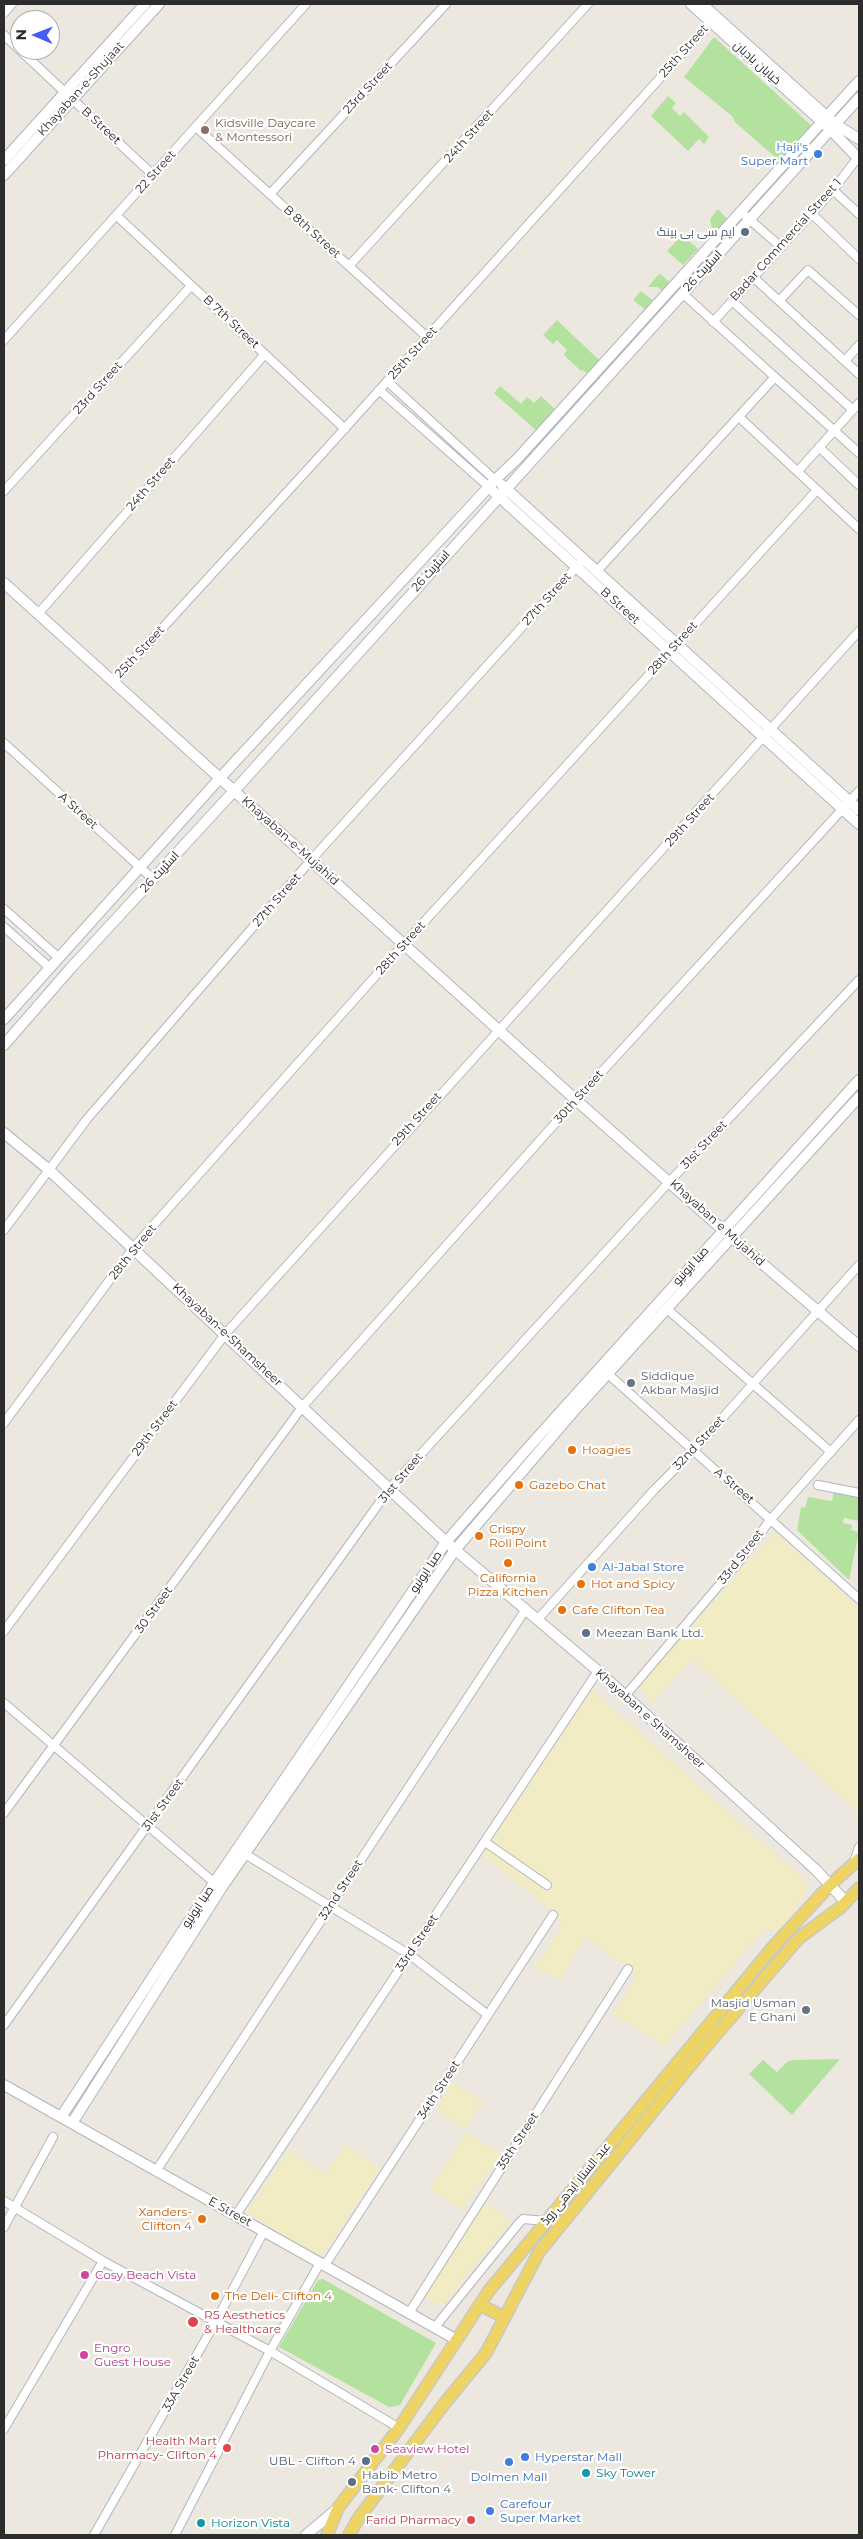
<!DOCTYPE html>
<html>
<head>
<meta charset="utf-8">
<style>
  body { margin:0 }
  #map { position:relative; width:863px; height:2539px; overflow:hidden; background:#ede8df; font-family:Montserrat,sans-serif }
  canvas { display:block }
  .frame { position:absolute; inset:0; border:5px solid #2c2c2c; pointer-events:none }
  .north { position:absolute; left:10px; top:10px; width:50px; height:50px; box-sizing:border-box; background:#fff; border:1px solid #ababab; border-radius:50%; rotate:271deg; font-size:14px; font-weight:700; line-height:20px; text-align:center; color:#2c2c2c }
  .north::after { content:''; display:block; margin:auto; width:18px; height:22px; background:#455df5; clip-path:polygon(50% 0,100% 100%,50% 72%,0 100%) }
</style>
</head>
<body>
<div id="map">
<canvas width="863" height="2539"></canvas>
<div class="frame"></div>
<div class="north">N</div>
</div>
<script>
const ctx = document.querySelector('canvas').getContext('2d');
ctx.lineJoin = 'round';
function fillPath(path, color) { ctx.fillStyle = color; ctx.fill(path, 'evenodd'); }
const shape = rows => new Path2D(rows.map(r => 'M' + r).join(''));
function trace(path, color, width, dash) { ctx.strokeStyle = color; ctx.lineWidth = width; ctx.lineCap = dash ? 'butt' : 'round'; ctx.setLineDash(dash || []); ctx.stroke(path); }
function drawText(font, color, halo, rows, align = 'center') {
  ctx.font = font + ' Montserrat,Cairo,sans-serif'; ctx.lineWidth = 4.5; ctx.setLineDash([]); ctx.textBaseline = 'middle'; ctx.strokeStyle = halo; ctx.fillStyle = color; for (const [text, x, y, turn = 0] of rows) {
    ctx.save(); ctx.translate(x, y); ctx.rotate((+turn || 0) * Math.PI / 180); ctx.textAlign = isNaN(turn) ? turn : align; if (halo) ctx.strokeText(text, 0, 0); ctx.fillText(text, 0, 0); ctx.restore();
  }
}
const green = shape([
  [714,37,814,128,783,164,735,122,732,116,684,77],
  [668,96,676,103,672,108,680,116,684,112,709,137,704,144,699,139,688,151,651,116],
  [718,209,728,220,716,233,712,228,710,219],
  [682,235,698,249,683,265,667,251],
  [661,274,672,285,665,292,657,287,648,287,658,275],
  [641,291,655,302,647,311,633,300],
  [557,320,599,360,587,373,582,370,581,371,564,355,567,350,557,340,553,344,543,335],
  [500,386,521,404,527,397,534,403,541,396,557,411,538,432,494,393],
  [834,1491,859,1496,859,1521,844,1518,843,1523,852,1525,851,1530,859,1532,849,1580,797,1530,801,1507,805,1508,808,1497,832,1501],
  [840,2059,792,2115,749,2074,763,2060,777,2072,787,2062,793,2060],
  [323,2279,436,2343,400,2405,389,2407,279,2347,318,2280]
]);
const sand = shape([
  [774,1532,859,1608,859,1813,692,1659,653,1702,638,1687],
  [591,1689,805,1881,806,1891,801,1901,778,1932,771,1929,758,1936,664,2046,613,2014,637,1975,585,1937,560,1981,535,1967,561,1927,559,1917,482,1854],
  [451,2082,484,2102,465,2129,436,2109],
  [466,2133,501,2154,462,2210,430,2190],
  [345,2145,380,2168,327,2250,317,2256,246,2212,289,2150,326,2174],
  [485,2203,511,2221,445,2303,436,2304,424,2295]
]);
const street = shape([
  [4,13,12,4],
  [4,35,153,175],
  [196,127,427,337],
  [833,190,859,214],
  [270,194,446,4],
  [741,212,781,247],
  [811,213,859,259],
  [117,216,345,429],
  [349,266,588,4],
  [753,277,859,374],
  [682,293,859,453],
  [732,301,853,410],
  [779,301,808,270,859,315],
  [713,322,833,190,859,156],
  [4,340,306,4],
  [845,361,859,345],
  [387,381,495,480],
  [379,390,489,487],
  [739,417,859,529],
  [819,447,859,485],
  [798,471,859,403],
  [4,491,191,286],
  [597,571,775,377],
  [38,614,265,354],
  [113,682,320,456,714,18],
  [4,743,153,879],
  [4,909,59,958],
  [4,927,50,968],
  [4,1230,87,1119,311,860,579,564],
  [667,1309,831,1452],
  [608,1374,859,1599],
  [4,1423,134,1247,404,944,817,490],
  [818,1485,859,1493],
  [538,1619,655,1489,693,1451,859,1265],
  [4,1631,226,1333,859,631],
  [625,1696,737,1564,771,1519,859,1420],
  [4,1703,217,1885],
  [4,1813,303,1406,576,1100,859,791],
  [485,1842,547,1885],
  [245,1854,410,1955,488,2015],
  [854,1862,859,1847],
  [4,2025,390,1488,670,1181,859,980],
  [156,2171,526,1609],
  [4,2201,103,2261,270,2351,399,2428],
  [236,2215,598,1671],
  [4,2227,53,2137],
  [325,2265,553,1915],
  [409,2313,628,1969],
  [435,2327,519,2223,523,2219,546,2221],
  [4,2429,103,2261],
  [94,2535,215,2323,264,2231],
  [175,2535,270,2351,320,2263]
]);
const secondary = shape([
  [691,4,830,129,859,159],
  [702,4,835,124,859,139],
  [4,160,145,4],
  [4,175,159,4],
  [502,485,859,810],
  [494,492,859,824],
  [4,583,576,1100,731,1237,859,1346],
  [4,1019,220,778,495,480,518,458,859,81],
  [4,1045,70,969,234,791,859,98],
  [4,1133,48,1169,446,1542,598,1671,816,1870,846,1902],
  [4,2085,457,2340],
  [61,2117,214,1883,446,1542,527,1449,859,1080],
  [72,2123,222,1887,455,1550,573,1412,859,1097],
  [306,2535,338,2508]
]);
const primary = shape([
  [480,2305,504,2317],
  [327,2535,338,2508,399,2428,488,2292,773,1947,829,1886,859,1859],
  [349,2535,358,2519,444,2404,486,2353,539,2252,702,2051,799,1938,841,1907,859,1888]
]);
const markers = [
  [205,130,5,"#8d6e63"],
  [818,154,5,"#3f7fe0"],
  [745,232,5,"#5c6f8a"],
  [631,1383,5,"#6b7280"],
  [572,1450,5,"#e8710a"],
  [519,1485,5,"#e8710a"],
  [479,1536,5,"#e8710a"],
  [508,1563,5,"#e8710a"],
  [592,1567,5,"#3f7fe0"],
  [581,1584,5,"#e8710a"],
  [562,1610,5,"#e8710a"],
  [586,1633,5,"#5c6f8a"],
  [806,2010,5,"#6b7280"],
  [202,2219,5,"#e8710a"],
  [85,2275,5,"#d1479c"],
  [215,2296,5,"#e8710a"],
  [193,2322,6,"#e0444e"],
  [84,2355,5,"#d1479c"],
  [227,2448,5,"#e0444e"],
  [375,2449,5,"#d1479c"],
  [525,2457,5,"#3f7fe0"],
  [366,2461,5,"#5c6f8a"],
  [509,2462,5,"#3f7fe0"],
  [586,2473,5,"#0f9aa8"],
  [352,2482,5,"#5c6f8a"],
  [490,2511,5,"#3f7fe0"],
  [471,2520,5,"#e0444e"],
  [201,2523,5,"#0f9aa8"]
];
const streetNames = [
  ["25th Street",684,51,-48],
  ["خیابان بادبان",757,63,42],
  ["23rd Street",368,88,-47],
  ["Khayaban-e-Shujaat",81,89,-48],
  ["B Street",101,126,43],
  ["24th Street",469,136,-48],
  ["22 Street",156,172,-48],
  ["B 8th Street",312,232,42],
  ["Badar Commercial Street 1",786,240,-48],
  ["اسٹریٹ 26",703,271,-47],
  ["B 7th Street",231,322,43],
  ["25th Street",413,353,-48],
  ["23rd Street",98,388,-48],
  ["24th Street",151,484,-49],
  ["اسٹریٹ 26",431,571,-48],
  ["27th Street",547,599,-48],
  ["B Street",620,606,42],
  ["28th Street",673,648,-48],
  ["25th Street",140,652,-47],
  ["A Street",78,811,42],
  ["29th Street",690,820,-48],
  ["Khayaban-e-Mujahid",290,841,42],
  ["اسٹریٹ 26",160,872,-47],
  ["27th Street",277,900,-49],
  ["28th Street",401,948,-48],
  ["30th Street",579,1097,-48],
  ["29th Street",417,1119,-48],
  ["31st Street",704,1145,-47],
  ["Khayaban e Mujahid",717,1223,42],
  ["28th Street",133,1252,-51],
  ["صبا ایونیو",691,1266,-48],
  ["Khayaban-e-Shamsheer",227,1335,43],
  ["29th Street",155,1428,-53],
  ["32nd Street",699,1443,-47],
  ["31st Street",401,1478,-50],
  ["A Street",734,1486,41],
  ["33rd Street",741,1557,-52],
  ["صبا ایونیو",426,1572,-56],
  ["30 Street",154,1610,-54],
  ["Khayaban e Shamsheer",650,1719,42],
  ["31st Street",163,1805,-54],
  ["32nd Street",341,1890,-57],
  ["صبا ایونیو",198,1907,-56],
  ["33rd Street",417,1943,-56],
  ["34th Street",439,2090,-57],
  ["35th Street",518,2141,-57],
  ["عبد الستار ایدھی روڈ",576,2184,-51],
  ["E Street",230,2212,29],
  ["33A Street",181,2384,-60]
];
const educationNames = [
  ["Kidsville Daycare",215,123],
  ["& Montessori",215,137]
];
const shopNames = [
  ["Haji's",808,147,"right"],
  ["Super Mart",808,161,"right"],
  ["Al-Jabal Store",602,1567],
  ["Hyperstar Mall",535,2457],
  ["Dolmen Mall",509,2477,"center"],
  ["Carefour",500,2504],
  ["Super Market",500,2518]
];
const serviceNames = [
  ["ایم سی بی بینک",735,232],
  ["Meezan Bank Ltd.",596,1633,"left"],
  ["UBL - Clifton 4",356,2461],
  ["Habib Metro",362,2475,"left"],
  ["Bank- Clifton 4",362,2489,"left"]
];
const worshipNames = [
  ["Siddique",641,1376],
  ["Akbar Masjid",641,1390],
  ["Masjid Usman",796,2003,"right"],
  ["E Ghani",796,2017,"right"]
];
const foodNames = [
  ["Hoagies",582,1450],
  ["Gazebo Chat",529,1485],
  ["Crispy",489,1529],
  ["Roll Point",489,1543],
  ["California",508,1578,"center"],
  ["Pizza Kitchen",508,1592,"center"],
  ["Hot and Spicy",591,1584],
  ["Cafe Clifton Tea",572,1610],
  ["Xanders-",192,2212,"right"],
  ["Clifton 4",192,2226,"right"],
  ["The Deli- Clifton 4",225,2296]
];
const hotelNames = [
  ["Cosy Beach Vista",95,2275],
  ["Engro",94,2348],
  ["Guest House",94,2362],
  ["Seaview Hotel",385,2449]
];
const healthNames = [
  ["R5 Aesthetics",204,2315,"left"],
  ["& Healthcare",204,2329,"left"],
  ["Health Mart",217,2441],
  ["Pharmacy- Clifton 4",217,2455],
  ["Farid Pharmacy",461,2520]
];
const cultureNames = [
  ["Sky Tower",596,2473],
  ["Horizon Vista",211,2523]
];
fillPath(green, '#b2e29e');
fillPath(sand, '#f1ecc4');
trace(street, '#b2b5bf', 10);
trace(secondary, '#b2b5bf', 12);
trace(primary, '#c8c8c8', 14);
trace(street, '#fff', 8);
trace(secondary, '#fff', 10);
trace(primary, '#edd465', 11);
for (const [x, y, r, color] of markers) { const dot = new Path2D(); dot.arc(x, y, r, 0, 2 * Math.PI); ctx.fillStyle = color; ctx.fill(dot); trace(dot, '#fff', 2); }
drawText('12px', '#2c2c2c', '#fff', streetNames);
drawText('12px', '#785e54', '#fff', educationNames, 'left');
drawText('12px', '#366cbe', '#fff', shopNames, 'left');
drawText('12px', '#4e5e75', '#fff', serviceNames, 'right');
drawText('12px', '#5b616d', '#fff', worshipNames, 'left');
drawText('12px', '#c56008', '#fff', foodNames, 'left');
drawText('12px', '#b23c85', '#fff', hotelNames, 'left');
drawText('12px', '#be3a42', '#fff', healthNames, 'right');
drawText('12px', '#0d838f', '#fff', cultureNames, 'left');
</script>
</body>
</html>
